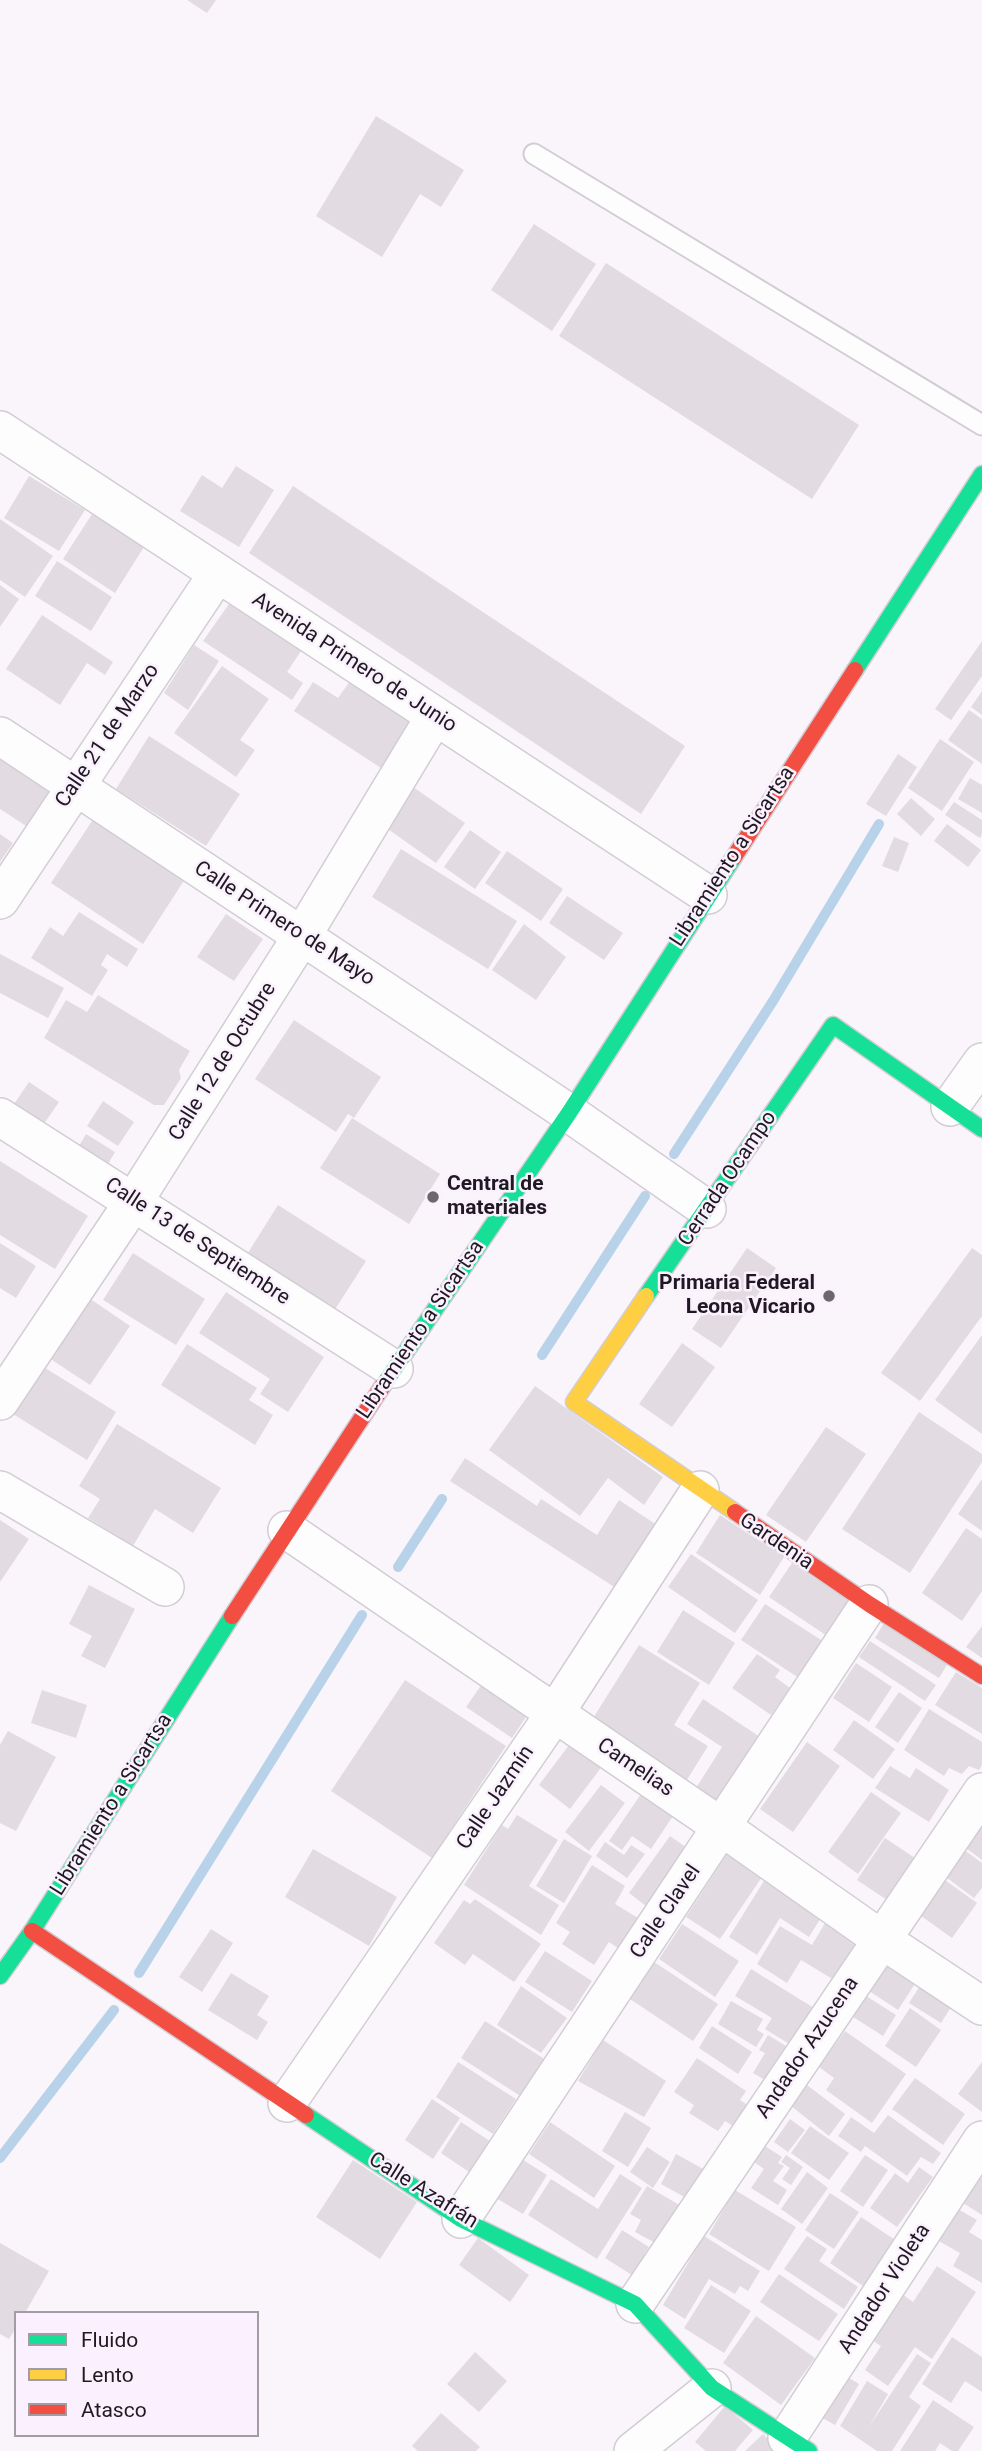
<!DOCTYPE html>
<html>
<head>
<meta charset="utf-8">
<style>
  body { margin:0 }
  #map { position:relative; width:982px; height:2451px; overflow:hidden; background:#faf4fb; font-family:Roboto,sans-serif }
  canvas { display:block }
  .legend { position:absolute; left:14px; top:2311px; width:245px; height:126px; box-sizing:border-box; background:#fbf1fe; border:2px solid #a39ba6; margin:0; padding:9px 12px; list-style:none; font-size:21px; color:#1f1a21 }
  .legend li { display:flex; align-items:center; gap:14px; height:35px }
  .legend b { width:35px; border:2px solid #a39ba6 }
</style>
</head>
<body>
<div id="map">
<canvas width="982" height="2451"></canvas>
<ul class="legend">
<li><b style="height:9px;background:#16e098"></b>Fluido</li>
<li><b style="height:9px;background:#ffcf43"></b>Lento</li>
<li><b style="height:9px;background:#f24e42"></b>Atasco</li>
</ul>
</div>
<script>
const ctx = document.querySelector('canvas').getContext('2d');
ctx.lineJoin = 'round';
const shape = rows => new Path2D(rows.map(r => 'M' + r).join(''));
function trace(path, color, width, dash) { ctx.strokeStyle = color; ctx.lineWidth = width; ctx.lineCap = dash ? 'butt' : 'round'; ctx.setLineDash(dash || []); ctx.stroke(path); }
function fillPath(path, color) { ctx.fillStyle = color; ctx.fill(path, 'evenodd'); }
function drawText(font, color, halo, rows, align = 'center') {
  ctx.font = font + ' Roboto,sans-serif'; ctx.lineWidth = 5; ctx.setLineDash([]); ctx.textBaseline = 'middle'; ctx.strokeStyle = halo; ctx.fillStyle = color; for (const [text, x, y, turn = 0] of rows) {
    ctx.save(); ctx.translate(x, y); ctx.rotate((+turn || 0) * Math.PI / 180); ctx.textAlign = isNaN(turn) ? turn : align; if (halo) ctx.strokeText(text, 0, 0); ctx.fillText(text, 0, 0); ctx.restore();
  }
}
const stream = shape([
  [674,1154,773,1001,879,824],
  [542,1355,645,1196],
  [398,1567,442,1499],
  [139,1973,362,1615],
  [0,2158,114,2010]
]);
const building = shape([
  [187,0,216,0,207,13],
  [376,116,464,170,441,207,420,194,382,257,316,216],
  [534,224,596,264,552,331,491,290],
  [606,263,859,425,812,499,559,336],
  [236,466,274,490,239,547,180,511,202,475,222,488],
  [29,476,85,510,59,551,4,518],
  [293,486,685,746,641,814,249,553],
  [92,514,144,547,115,593,63,559],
  [0,519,53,556,25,597,0,580],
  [57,561,112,597,91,631,35,596],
  [0,585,19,599,0,627],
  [229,604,301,651,287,672,303,683,292,700,203,641],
  [42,615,113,662,105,675,87,663,60,705,6,669],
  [982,641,982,676,951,720,935,709],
  [194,645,219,661,188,710,164,693],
  [222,666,269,699,240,740,255,750,236,777,174,733],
  [350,681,412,722,381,768,294,711,313,682,338,698],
  [982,691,982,715,971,707],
  [969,710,982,719,982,764,948,740],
  [149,736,240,794,206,846,116,789],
  [940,739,974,762,942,811,908,788],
  [898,754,917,767,886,816,866,804],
  [0,755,59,793,34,831,0,809],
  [970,778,982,785,982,813,958,799],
  [413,787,465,823,436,863,385,827],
  [911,798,935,819,921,836,897,814],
  [954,802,982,820,982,834,980,838,945,815],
  [94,818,185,879,143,944,51,883],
  [947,824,981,850,968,867,934,841],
  [470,830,501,852,475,889,444,867],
  [0,834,13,843,0,862],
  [894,837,909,843,898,872,882,866],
  [401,849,517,921,488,969,372,897],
  [507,851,563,889,541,921,485,883],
  [567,896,623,933,604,960,549,923],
  [79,912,138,949,127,967,107,954,101,965,108,970,92,996,31,958,50,927,63,936],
  [226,914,263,939,234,981,197,957],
  [524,924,566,957,536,1000,492,970],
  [0,954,64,988,48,1018,0,993],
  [98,995,190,1051,179,1070,181,1078,164,1105,154,1105,44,1038,66,1000,87,1012],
  [294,1020,381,1077,354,1118,348,1114,336,1132,255,1079],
  [29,1082,59,1102,39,1131,10,1110],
  [103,1101,134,1122,118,1146,87,1126],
  [352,1118,440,1174,409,1224,320,1168],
  [86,1134,115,1152,104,1171,75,1153],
  [0,1161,88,1216,55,1269,0,1235],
  [278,1205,366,1261,334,1311,246,1256],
  [0,1243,36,1266,16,1298,0,1288],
  [747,1248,776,1268,721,1348,692,1329],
  [972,1248,982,1255,982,1316,920,1401,881,1373],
  [133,1253,205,1299,176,1345,103,1300],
  [226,1292,324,1357,288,1412,260,1394,270,1379,199,1333],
  [89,1298,130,1326,90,1385,49,1358],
  [982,1335,982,1434,935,1400],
  [682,1343,715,1367,672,1427,639,1404],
  [187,1344,257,1388,249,1400,273,1415,255,1445,161,1385],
  [42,1366,116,1412,87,1460,13,1414],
  [535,1386,663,1477,644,1505,608,1478,580,1516,489,1450],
  [919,1412,982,1454,982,1462,910,1573,842,1529],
  [117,1424,221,1488,193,1533,155,1509,133,1546,88,1518,100,1499,79,1486],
  [826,1427,866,1454,806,1542,766,1515],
  [465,1458,537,1506,541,1499,597,1535,619,1500,660,1527,619,1590,450,1481],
  [982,1479,982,1531,958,1514],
  [720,1515,784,1557,760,1595,696,1553],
  [0,1520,29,1539,0,1582],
  [966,1528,982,1539,982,1591,962,1621,922,1593],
  [691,1554,758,1600,735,1633,668,1587],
  [792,1563,850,1602,827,1636,769,1597],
  [89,1585,135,1609,105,1668,81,1656,92,1636,69,1624],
  [765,1604,829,1645,805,1682,741,1640],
  [683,1610,735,1643,709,1685,657,1652],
  [884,1623,948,1663,939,1678,875,1638],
  [982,1626,982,1658,966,1647],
  [870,1641,936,1685,925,1701,859,1657],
  [639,1645,700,1683,674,1725,708,1746,685,1783,590,1723],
  [757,1654,780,1670,775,1677,790,1688,771,1715,732,1688],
  [856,1663,892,1687,869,1722,833,1698],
  [956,1672,982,1688,982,1734,935,1705],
  [405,1680,506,1746,432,1858,331,1791],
  [482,1684,528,1714,512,1738,466,1707],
  [42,1690,87,1705,76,1738,31,1723],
  [899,1692,922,1708,898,1743,875,1727],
  [703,1699,763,1739,721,1804,696,1788,722,1747,687,1724],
  [929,1709,982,1742,982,1765,979,1770,969,1766,962,1774,949,1768,944,1776,904,1750],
  [854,1720,895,1749,873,1779,833,1750],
  [8,1731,56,1757,16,1831,0,1823,0,1745],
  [572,1741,603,1765,570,1809,539,1785],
  [807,1742,840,1766,793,1832,760,1809],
  [890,1766,910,1778,916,1768,949,1790,929,1822,875,1788],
  [601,1785,625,1803,589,1851,565,1832],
  [871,1792,901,1813,858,1874,828,1852],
  [641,1794,673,1816,651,1849,632,1836,622,1850,609,1841],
  [517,1815,558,1840,529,1886,559,1905,541,1935,464,1885,502,1825,508,1829],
  [982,1817,982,1860,962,1845],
  [670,1836,697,1855,655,1913,629,1893],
  [885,1838,918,1860,890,1902,857,1880],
  [564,1839,592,1856,564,1903,536,1886],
  [605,1842,624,1855,631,1845,645,1854,627,1878,596,1856],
  [313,1849,397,1897,369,1946,285,1897],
  [963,1849,982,1863,982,1888,974,1898,943,1875],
  [727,1854,762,1877,720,1939,686,1917],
  [592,1865,625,1886,615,1904,648,1924,628,1955,609,1942,594,1965,562,1944,570,1932,556,1923],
  [767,1876,824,1913,809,1937,780,1918,757,1955,729,1937],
  [942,1878,977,1903,952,1938,917,1913],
  [475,1899,541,1944,514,1982,473,1954,465,1965,434,1943,464,1900,470,1904],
  [831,1913,868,1936,839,1983,801,1960,787,1983,757,1964,780,1926,812,1945],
  [682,1924,739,1961,715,1997,659,1959],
  [211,1929,233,1943,202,1992,179,1977],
  [545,1951,592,1981,572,2012,525,1982],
  [885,1954,920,1976,898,2010,863,1987],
  [654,1962,718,2004,693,2041,630,1999],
  [751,1969,814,2008,791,2045,765,2029,772,2018,735,1996],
  [231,1973,269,1996,257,2015,268,2022,257,2040,208,2010],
  [925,1978,956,1999,941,2023,909,2003],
  [521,1986,567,2018,541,2053,497,2025],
  [863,1994,896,2015,883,2036,850,2015],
  [731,2001,763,2019,757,2030,764,2034,756,2047,718,2024],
  [910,2008,941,2030,916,2067,885,2046],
  [485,2021,546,2060,522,2097,461,2058],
  [712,2026,752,2052,738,2074,699,2048],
  [845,2031,906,2074,872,2123,826,2090,834,2078,819,2067],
  [768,2035,791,2049,770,2083,753,2073,765,2053,759,2050],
  [603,2040,666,2081,644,2117,578,2081],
  [697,2058,746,2091,740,2100,752,2108,738,2129,725,2121,718,2131,689,2113,694,2105,674,2092],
  [458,2062,516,2099,493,2134,436,2097],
  [982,2062,982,2112,958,2094],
  [915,2078,965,2114,943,2145,892,2109],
  [807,2085,845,2114,829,2136,791,2106],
  [432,2099,460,2118,433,2159,405,2140],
  [625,2112,651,2128,628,2167,602,2151],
  [888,2115,941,2153,933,2164,921,2157,907,2176,865,2146,861,2152,838,2136,851,2117,874,2133],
  [790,2119,805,2130,788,2152,774,2142],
  [461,2122,499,2147,478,2178,441,2153],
  [550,2122,615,2166,594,2198,529,2154],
  [810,2126,849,2153,829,2180,791,2153],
  [765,2146,782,2157,778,2163,784,2166,773,2181,787,2190,778,2205,751,2188,764,2169,754,2162],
  [647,2147,670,2162,653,2188,630,2172],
  [676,2154,707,2171,690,2200,661,2184],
  [786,2155,803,2167,791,2185,782,2179,790,2168,781,2162],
  [865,2155,888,2170,863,2207,840,2191],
  [520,2158,547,2175,523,2214,496,2198],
  [353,2160,417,2202,380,2259,316,2217],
  [919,2167,933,2177,897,2227,870,2208,895,2173,908,2183],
  [807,2172,828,2188,802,2224,781,2209],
  [620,2174,642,2188,597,2259,528,2215,551,2179,598,2209],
  [979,2177,982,2178,982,2215,963,2203],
  [647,2186,681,2206,659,2245,635,2232,641,2220,630,2214],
  [735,2190,796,2227,769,2271,709,2234],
  [830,2193,859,2212,834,2249,805,2230],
  [956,2208,977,2220,969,2232,982,2240,982,2283,953,2266,960,2253,937,2240],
  [861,2217,895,2240,863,2286,830,2263],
  [622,2230,649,2247,632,2275,605,2258],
  [704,2236,760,2271,748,2291,740,2286,735,2294,709,2279,685,2319,663,2305],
  [807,2236,827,2249,819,2261,858,2287,844,2309,784,2269],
  [478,2238,529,2275,510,2302,459,2265],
  [0,2243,49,2271,25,2313,16,2313,16,2328,9,2339,0,2334],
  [937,2266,976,2292,932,2359,915,2347,888,2386,865,2370,881,2346,867,2337,898,2291,913,2302],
  [779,2274,838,2314,819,2341,760,2302],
  [711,2285,751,2311,724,2353,684,2328],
  [756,2316,815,2358,781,2405,723,2363],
  [952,2337,982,2357,982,2392,965,2381,951,2403,922,2384],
  [475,2352,507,2381,479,2412,447,2384],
  [917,2354,931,2363,909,2397,921,2406,892,2451,877,2451,840,2426,867,2381,888,2394,869,2427],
  [841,2373,859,2384,835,2425,817,2415],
  [933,2400,974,2427,958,2451,952,2451,940,2443,935,2451,900,2451],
  [725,2406,753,2430,735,2451,706,2451,695,2442],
  [441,2413,480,2447,476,2451,418,2451,412,2446],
  [763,2434,779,2451,745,2451]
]);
const lane = shape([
  [534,154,982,425]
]);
const street = shape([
  [0,430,708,895],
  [0,736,569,1113,707,1209],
  [0,900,218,573],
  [950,1107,982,1062],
  [0,1117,394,1369],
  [0,1401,134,1201,302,936,435,716],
  [0,1490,165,1587],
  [287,1530,723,1828,881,1939,982,2006],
  [287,2103,555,1713,700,1490],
  [461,2219,869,1604],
  [635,2304,982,1792],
  [787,2438,982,2140],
  [633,2451,712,2388]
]);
const fast = shape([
  [855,670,982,474],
  [646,1296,833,1025,982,1129],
  [384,1384,569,1113,734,857],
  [0,1976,32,1931,232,1616],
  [306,2115,461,2219,635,2304,712,2388,809,2451]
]);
const slow = shape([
  [646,1296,574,1402,735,1512]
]);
const jam = shape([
  [734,857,855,670],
  [735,1512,869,1604,982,1676],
  [232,1616,384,1384],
  [32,1931,306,2115]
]);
const markers = [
  [433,1197,7,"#6c666d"],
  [829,1296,7,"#6c666d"]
];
const streetNames = [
  ["Avenida Primero de Junio",354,663,33],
  ["Calle 21 de Marzo",108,736,-56],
  ["Libramiento a Sicartsa",733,857,-57],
  ["Calle Primero de Mayo",284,924,33],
  ["Calle 12 de Octubre",223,1062,-58],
  ["Cerrada Ocampo",728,1179,-56],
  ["Calle 13 de Septiembre",197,1242,33],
  ["Libramiento a Sicartsa",421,1330,-56],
  ["Gardenia",776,1542,34],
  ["Camelias",635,1768,34],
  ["Calle Jazmín",496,1798,-56],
  ["Libramiento a Sicartsa",112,1805,-58],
  ["Calle Clavel",666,1912,-56],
  ["Andador Azucena",808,2048,-56],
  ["Calle Azafrán",423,2191,32],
  ["Andador Violeta",885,2289,-57]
];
const poiNames = [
  ["Central de",447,1185],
  ["materiales",447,1209],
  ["Primaria Federal",815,1284,"right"],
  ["Leona Vicario",815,1308,"right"]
];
trace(stream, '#b8d2ea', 10);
fillPath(building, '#e2dce2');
trace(lane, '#d2cdd4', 23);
trace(street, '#d2cdd4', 40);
trace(fast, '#d2cdd4', 19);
trace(slow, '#d2cdd4', 19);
trace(jam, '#d2cdd4', 19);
trace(lane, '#fefdfe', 19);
trace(street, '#fefdfe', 37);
trace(fast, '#16e098', 16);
trace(slow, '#ffcf43', 16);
trace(jam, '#f24e42', 16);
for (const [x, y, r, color] of markers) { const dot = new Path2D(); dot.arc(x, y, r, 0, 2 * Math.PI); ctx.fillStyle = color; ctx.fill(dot); trace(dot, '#fbf1fe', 2.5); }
drawText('21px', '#1f1a21', '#fbf1fe', streetNames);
drawText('bold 21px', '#1f1a21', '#fbf1fe', poiNames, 'left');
</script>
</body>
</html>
